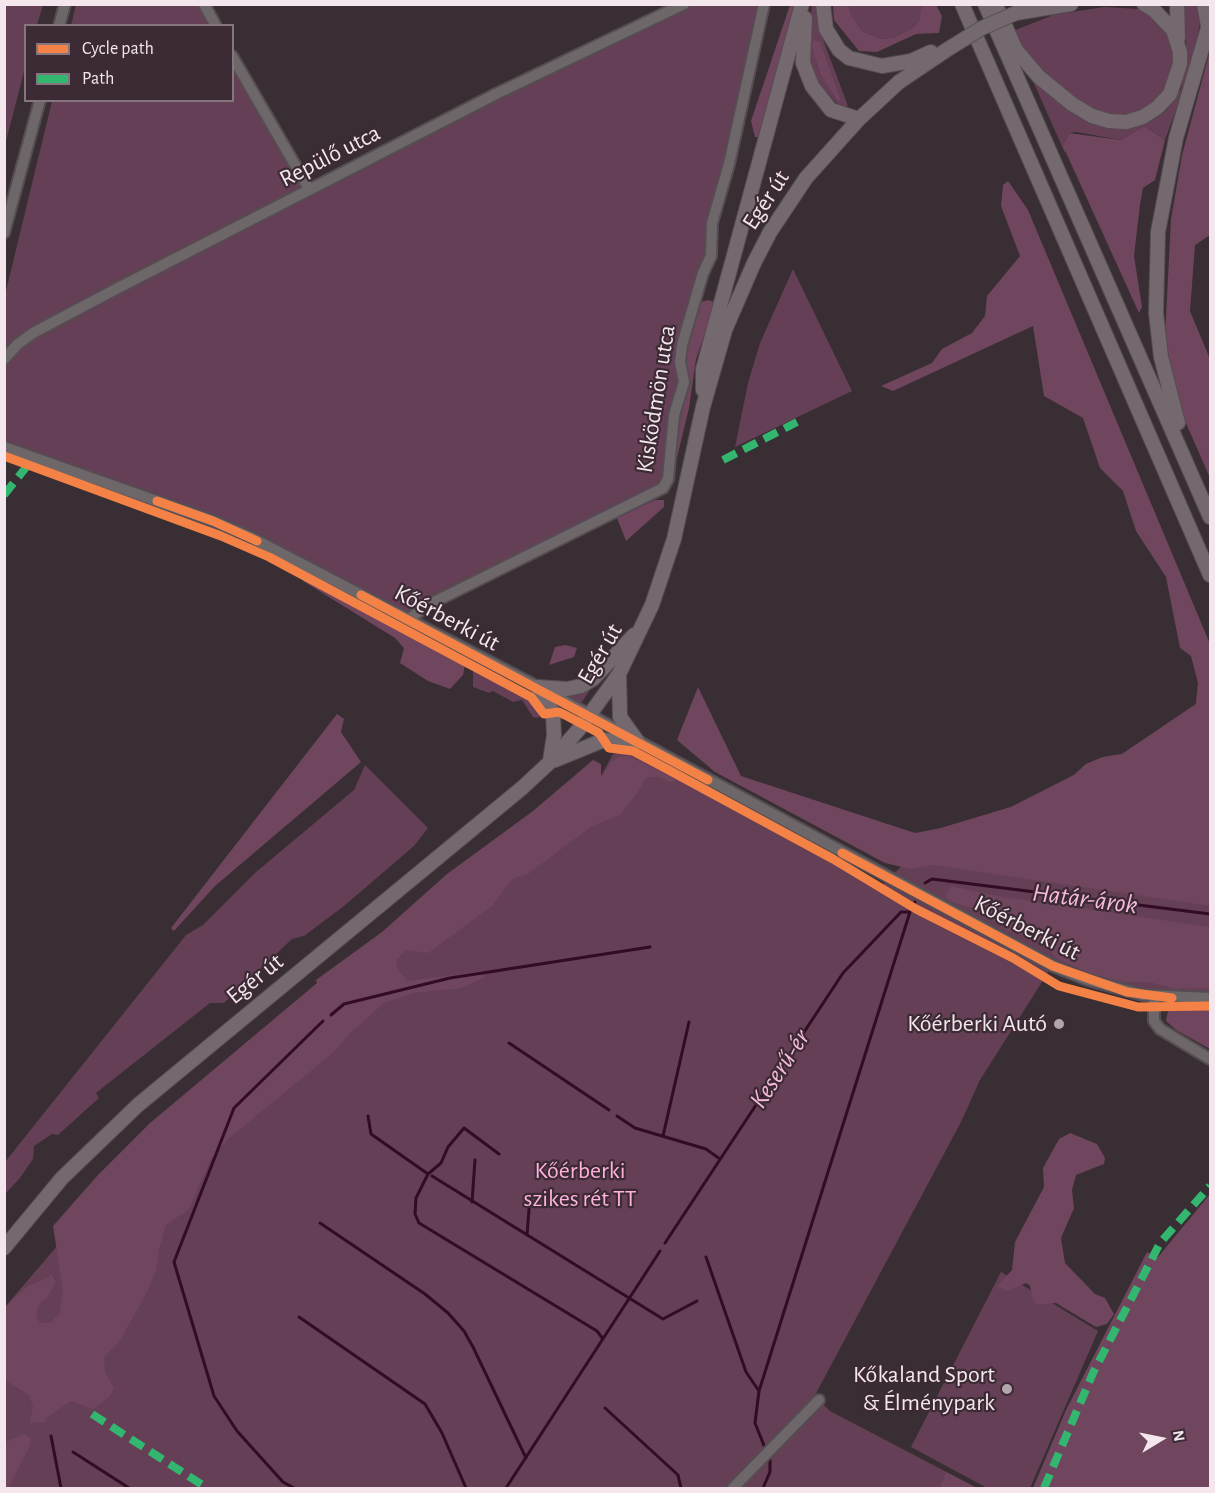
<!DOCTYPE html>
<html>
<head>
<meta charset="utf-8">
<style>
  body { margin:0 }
  #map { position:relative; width:1215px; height:1493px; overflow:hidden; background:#382e33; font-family:"Alegreya Sans",sans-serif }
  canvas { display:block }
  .frame { position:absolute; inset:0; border:6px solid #f3e7ed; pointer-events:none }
  .legend { position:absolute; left:24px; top:24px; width:210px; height:78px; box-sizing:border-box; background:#3c2a34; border:2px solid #85767e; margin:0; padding:8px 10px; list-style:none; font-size:18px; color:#f3e7ed }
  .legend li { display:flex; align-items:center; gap:12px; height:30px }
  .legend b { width:30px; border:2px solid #85767e }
  .north { position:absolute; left:1131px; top:1409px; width:60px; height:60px; -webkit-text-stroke:4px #3c2a34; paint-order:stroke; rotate:80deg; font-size:16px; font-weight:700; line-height:24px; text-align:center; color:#f3e7ed }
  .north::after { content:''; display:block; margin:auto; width:21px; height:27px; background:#f3e7ed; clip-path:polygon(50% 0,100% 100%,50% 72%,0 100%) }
</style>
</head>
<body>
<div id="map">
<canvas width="1215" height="1493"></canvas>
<div class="frame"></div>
<ul class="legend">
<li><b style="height:8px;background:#f48246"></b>Cycle path</li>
<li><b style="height:8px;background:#33b770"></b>Path</li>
</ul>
<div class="north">N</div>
</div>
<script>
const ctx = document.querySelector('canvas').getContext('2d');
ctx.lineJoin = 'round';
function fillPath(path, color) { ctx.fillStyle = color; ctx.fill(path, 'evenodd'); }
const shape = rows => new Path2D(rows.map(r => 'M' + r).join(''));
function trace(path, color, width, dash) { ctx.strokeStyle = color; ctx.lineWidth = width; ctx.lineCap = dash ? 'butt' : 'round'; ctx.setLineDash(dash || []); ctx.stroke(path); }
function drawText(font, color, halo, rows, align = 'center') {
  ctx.font = font + ' "Alegreya Sans",sans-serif'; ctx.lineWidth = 4.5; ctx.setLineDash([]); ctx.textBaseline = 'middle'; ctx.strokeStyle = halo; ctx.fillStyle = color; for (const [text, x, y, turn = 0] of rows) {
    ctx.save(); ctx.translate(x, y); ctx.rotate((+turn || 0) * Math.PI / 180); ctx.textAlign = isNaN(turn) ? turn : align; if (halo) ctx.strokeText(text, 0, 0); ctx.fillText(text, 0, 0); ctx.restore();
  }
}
const green = shape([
  [5,4,43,5,37,25,26,26,25,68,5,145],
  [76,4,206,5,216,26,71,26],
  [684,5,764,5,681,372,663,488,409,619,250,537,32,458,5,441,5,295,52,101,232,100,233,56,309,189],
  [812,5,819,5,821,34,848,106,846,107,840,107,816,80,810,63,808,51],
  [849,5,922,5,923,9,919,21,912,28,895,37,882,39,862,31,851,14],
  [1184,5,1196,5,1200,22,1194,60,1165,140,1144,126,1121,140,1076,132,1069,133,1065,141,1065,153,1032,79,1069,110,1093,123,1110,128,1147,124,1166,111,1181,89,1187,55],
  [1104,7,1139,9,1153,14,1169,33,1174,50,1173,78,1156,102,1137,113,1120,116,1099,113,1061,89,1022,48,1013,31,1053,15],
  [793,269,852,391,735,447,748,383,760,343],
  [473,669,522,695,531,701,540,715,538,718,533,717,522,700,513,702,493,691,489,693,473,687],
  [1210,679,1210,998,1154,997,1052,966,980,1080,961,1122,814,1397,814,1404,819,1400,830,1411,977,1488,5,1488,5,1307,86,1212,600,778,613,754,633,751,833,859,880,887,941,828,1011,807,1074,775,1086,764,1103,757,1122,754,1196,704,1198,683],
  [593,686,581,703,566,695],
  [365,765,428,828,414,846,344,906,304,936,292,939,224,1003,210,1003,96,1093,99,1098,58,1135,52,1134,34,1146,33,1159,20,1178,5,1194,5,1162,186,935,203,925,256,872,354,790],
  [1001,1272,1098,1331,1030,1488,987,1488,911,1447]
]);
const forest = shape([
  [790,5,796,5,760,137,755,137,751,121],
  [833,5,849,5,851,14,862,31,882,39,895,37,912,28,919,21,922,5,936,5,942,16,939,33,916,34,877,52,859,51,834,20],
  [813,41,820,42,841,101,838,101,821,75,812,47],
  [1210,51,1210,235,1195,245,1190,311,1210,359,1210,478,1175,398,1165,336,1171,219,1182,155],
  [1144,126,1165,140,1155,180,1143,188,1140,205,1134,256,1142,307,1139,313,1063,146,1069,133,1121,140],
  [1008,181,1028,210,1210,644,1210,906,933,865,910,869,885,863,715,772,677,740,698,687,741,776,915,833,941,828,1011,807,1074,775,1086,764,1103,757,1122,754,1196,704,1198,683,1191,656,1180,648,1166,577,1136,531,1123,491,1100,468,1083,418,1044,396,1033,326,893,391,881,386,932,363,942,349,972,333,985,316,987,296,1020,256,1001,206,1003,185],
  [709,300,716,303,696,359,689,408,675,466,673,464,677,434,687,385,686,354,700,302],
  [655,500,664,500,664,507,626,541,617,518],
  [305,577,465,664,463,675,450,689,428,681,400,663,404,648,395,638,303,581],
  [565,645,577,648,574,657,549,665,555,647],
  [337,714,344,719,341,732,361,762,215,886,174,931,171,928],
  [629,756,675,779,672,783,660,777,646,777,637,793,620,815,592,826,528,874,512,879,493,905,428,953,406,950,396,960,397,969,408,981,482,971,484,978,461,988,414,993,384,1003,349,1034,335,1051,228,1139,211,1159,189,1209,166,1225,159,1250,156,1270,147,1292,119,1342,104,1357,105,1372,114,1388,110,1396,93,1409,71,1401,47,1417,44,1422,30,1423,33,1407,29,1395,5,1380,5,1307,28,1286,48,1278,51,1274,56,1282,47,1298,39,1304,36,1316,40,1323,50,1323,60,1313,63,1290,53,1226,98,1175,150,1123,317,983,316,980,382,932,447,874,533,811,593,760,601,764,601,777,611,762,619,757],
  [951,886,997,896,1210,927,1210,988,1176,989,1149,982,1124,982,1092,975,1056,958,1050,949,1020,934,1011,932,978,910,952,902,945,896],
  [1210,1009,1210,1049,1176,1030,1166,1021,1168,1011],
  [1070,1133,1097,1144,1105,1158,1104,1164,1076,1175,1072,1190,1074,1208,1061,1238,1065,1263,1095,1294,1105,1298,1114,1314,1107,1324,1096,1327,1056,1303,1037,1305,1033,1300,1030,1286,1026,1283,1007,1291,997,1286,1012,1270,1015,1242,1044,1187,1043,1168,1059,1139],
  [1210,1194,1210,1488,1033,1488,1066,1410,1147,1252,1158,1257],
  [24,1434,31,1439,28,1450,8,1488,5,1488,5,1442],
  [946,1472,977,1488,940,1488]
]);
const stream = shape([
  [925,883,932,879,1210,914],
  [913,905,915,902],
  [331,1015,344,1004,450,978,650,947],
  [509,1043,609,1110],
  [368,1116,371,1134,428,1174],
  [617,1116,635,1128,706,1149,720,1159],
  [663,1136,689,1022],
  [499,1154,464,1128,448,1147,441,1163,428,1174,416,1198,415,1214,419,1223,597,1331,603,1339],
  [432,1176,663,1319,697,1301],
  [472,1202,475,1160],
  [320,1223,425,1294,448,1313,464,1331,473,1347,526,1458],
  [527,1235,530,1197],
  [665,1243,843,973,901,912,910,912,759,1391,755,1423,765,1448],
  [706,1257,746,1372,759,1391],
  [299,1317,425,1404,442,1433,466,1488],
  [605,1408,678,1475,681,1488],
  [51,1436,61,1488],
  [73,1452,129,1488],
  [294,1488,283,1482,237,1431,214,1396,174,1262,234,1108,323,1021],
  [506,1488,660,1251],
  [763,1488,770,1472,770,1457]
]);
const minor = shape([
  [204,4,216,26],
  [59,26,65,4],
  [232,56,309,189],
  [4,233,40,100],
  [4,359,18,344,33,333,118,288,496,94,684,4],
  [4,447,213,521,250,537,538,687,1053,966,1088,980,1143,995,1210,998],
  [409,619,428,605,663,488,668,479,674,415,684,382,680,362,682,345,703,273,711,256,712,223,729,164,764,4],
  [1154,997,1154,1021,1160,1029,1210,1059],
  [733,1488,819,1400]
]);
const major = shape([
  [823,4,826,29,839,50,849,58,882,66,911,61,931,52],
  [962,4,1210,575],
  [985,4,1210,517],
  [1177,4,1178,38],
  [1204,4,1208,26],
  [998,10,1016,50,1039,77,1072,104,1092,116,1109,121,1126,122,1143,117,1158,107,1170,94,1180,64,1180,52,1173,30,1154,10,1144,4],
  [1016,13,1071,4],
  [805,18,803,63,812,86,831,110,859,119],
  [703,390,703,369,802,4],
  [1178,423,1161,357,1156,313,1158,232,1176,138,1210,21],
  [619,675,620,717,638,742],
  [538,687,567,689,581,686,593,679,634,635],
  [538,687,553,713,554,735,550,761],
  [555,760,604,740,638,742],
  [4,1248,62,1178,138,1105,522,788,550,762,580,728,619,674,652,605,674,539,703,407,725,330,754,263,770,232,806,178,859,119,899,82,948,49]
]);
const majorBridge = shape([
  [948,49,982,28,1016,13]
]);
const quiet = shape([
  [723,460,797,422],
  [4,495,31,461],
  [92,1414,207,1488],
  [1044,1488,1093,1373,1160,1243,1210,1186]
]);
const cycleway = shape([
  [4,456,221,536,269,557,531,697,544,714,559,712,569,717,599,733,609,748,633,751,665,768,833,859,916,909,1013,958,1059,986,1138,1007,1210,1006],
  [157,501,213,521,257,541],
  [361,595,708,780],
  [842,853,1053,966,1127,992,1172,998]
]);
const markers = [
  [1059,1024,6,"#b2a6ac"],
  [1007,1389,6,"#b2a6ac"]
];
const streetNames = [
  ["Repülő utca",330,156,-27],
  ["Egér út",766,200,-57],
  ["Kisködmön utca",656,399,-81],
  ["Kőérberki út",447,618,28],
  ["Egér út",600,654,-60],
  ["Kőérberki út",1027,928,27],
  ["Egér út",255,979,-39]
];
const poiNames = [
  ["Kőérberki Autó",1047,1024],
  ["Kőkaland Sport",995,1375],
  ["& Élménypark",995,1403]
];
const parkNames = [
  ["Kőérberki",580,1171],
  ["szikes rét TT",580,1199]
];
const waterNames = [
  ["Határ-árok",1085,899,7],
  ["Keserű-ér",780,1069,-57]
];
fillPath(green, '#653f55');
fillPath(forest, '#70465e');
trace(stream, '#320b24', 3);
trace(minor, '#554d52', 14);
trace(major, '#554d52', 16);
trace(minor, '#6e676a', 10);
trace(major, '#74696e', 14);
trace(majorBridge, '#554d52', 16, []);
trace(majorBridge, '#74696e', 14);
trace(quiet, '#33b770', 8, [15, 8]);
trace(cycleway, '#f48246', 9);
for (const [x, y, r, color] of markers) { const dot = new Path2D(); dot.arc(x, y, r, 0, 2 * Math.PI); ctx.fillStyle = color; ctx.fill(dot); trace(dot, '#3c2a34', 2); }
drawText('24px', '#f3e7ed', '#3c2a34', streetNames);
drawText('24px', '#f3e7ed', '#3c2a34', poiNames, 'right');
drawText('24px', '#feb1dd', '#3c2a34', parkNames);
drawText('italic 26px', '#f9bbdd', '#3c2a34', waterNames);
</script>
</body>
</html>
